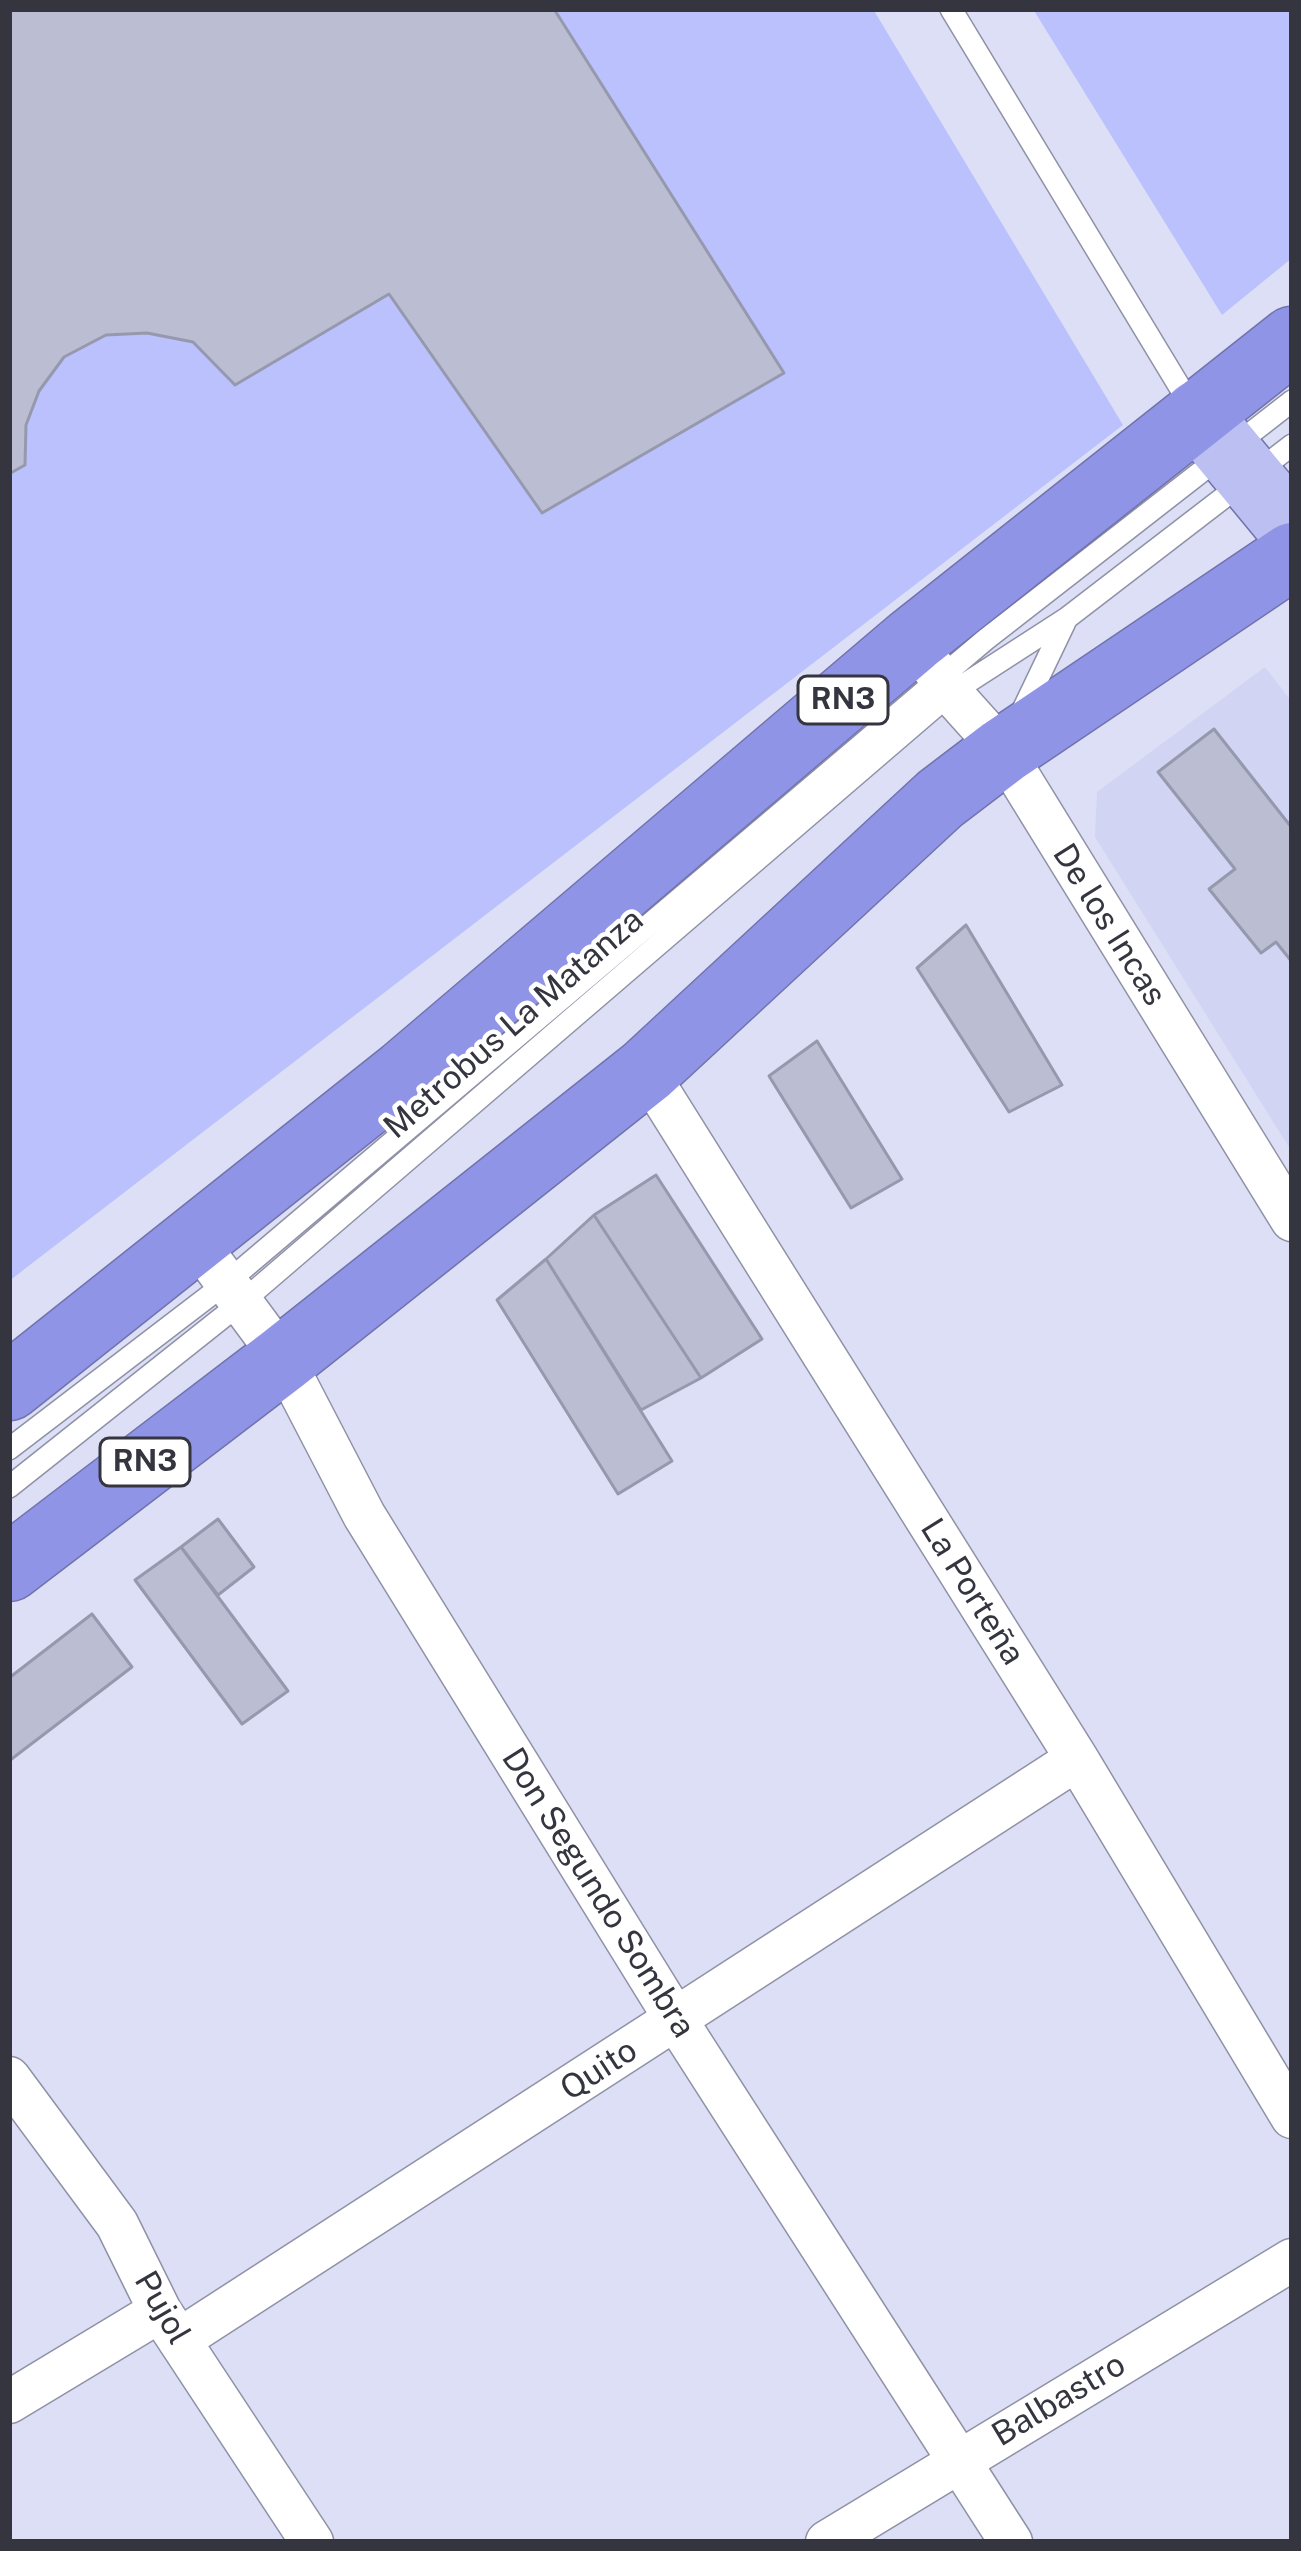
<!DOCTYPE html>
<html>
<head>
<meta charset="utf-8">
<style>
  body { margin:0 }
  #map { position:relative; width:1301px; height:2551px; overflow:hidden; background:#dcdff5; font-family:"Public Sans",sans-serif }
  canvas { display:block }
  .frame { position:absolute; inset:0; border:12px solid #34353e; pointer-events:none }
</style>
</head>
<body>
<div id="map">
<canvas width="1301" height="2551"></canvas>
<div class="frame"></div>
</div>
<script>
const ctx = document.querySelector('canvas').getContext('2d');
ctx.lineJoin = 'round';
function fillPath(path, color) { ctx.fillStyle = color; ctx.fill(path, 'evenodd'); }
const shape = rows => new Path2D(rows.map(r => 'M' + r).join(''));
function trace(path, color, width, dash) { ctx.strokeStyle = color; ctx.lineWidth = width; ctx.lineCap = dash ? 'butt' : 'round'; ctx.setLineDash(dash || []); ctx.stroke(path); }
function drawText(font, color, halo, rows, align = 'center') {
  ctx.font = font + ' "Public Sans",sans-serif'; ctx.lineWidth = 9; ctx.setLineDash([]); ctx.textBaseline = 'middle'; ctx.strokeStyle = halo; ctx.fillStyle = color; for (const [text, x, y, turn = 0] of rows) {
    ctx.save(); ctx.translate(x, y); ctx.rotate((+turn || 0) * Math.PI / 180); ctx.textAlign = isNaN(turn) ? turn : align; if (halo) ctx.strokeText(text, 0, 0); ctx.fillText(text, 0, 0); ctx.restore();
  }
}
const built = shape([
  [1265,667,1292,702,1292,1152,1095,837,1097,792]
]);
const green = shape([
  [9,9,873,9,1123,425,9,1281],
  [1033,9,1292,9,1292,258,1222,315]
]);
const building = shape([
  [9,9,554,9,784,373,542,513,389,294,235,385,193,342,147,333,106,335,64,357,39,391,26,425,25,465,9,474,9,9],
  [1214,729,1292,828,1292,962,1276,942,1261,953,1209,889,1235,869,1158,772,1214,729],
  [966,925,1062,1085,1009,1112,917,968,966,925],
  [817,1041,902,1179,851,1208,769,1076,817,1041],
  [656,1175,762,1339,701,1378,594,1215,656,1175],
  [594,1215,701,1378,641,1410,546,1259,594,1215],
  [546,1259,672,1461,618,1494,497,1300,546,1259],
  [218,1519,254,1567,218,1595,181,1547,218,1519],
  [181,1547,288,1691,242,1724,135,1580,181,1547],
  [92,1614,132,1667,9,1761,9,1678,92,1614]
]);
const lane = shape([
  [951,9,1193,409],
  [1019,718,1065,622],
  [9,1449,226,1283,985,640,1292,401],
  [9,1487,242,1302,951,693,1067,618,1292,445]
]);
const street = shape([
  [913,640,951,693,1003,751,1292,1220],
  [646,1071,1077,1759,1292,2117],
  [195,1240,283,1359,364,1515,676,2020,1011,2542],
  [9,2078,117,2224,160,2311,312,2542],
  [179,2340,1077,1759],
  [9,2402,160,2311],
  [827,2542,1292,2260]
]);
const primary = shape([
  [1197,414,1292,529]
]);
const highway = shape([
  [9,1387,404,1073,913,640,1292,340],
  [9,1568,283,1359,646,1071,940,799,1003,751,1292,556]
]);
const shields = [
  [843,700,90],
  [145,1462,90]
];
const shieldNames = [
  ["RN3",843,700],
  ["RN3",145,1462]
];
const streetNames = [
  ["De los Incas",1109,925,58],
  ["Metrobus La Matanza",514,1024,-41],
  ["La Porteña",972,1592,58],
  ["Don Segundo Sombra",598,1893,58],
  ["Quito",599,2070,-33],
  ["Pujol",162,2308,60],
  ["Balbastro",1059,2400,-31]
];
fillPath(built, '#d1d5f3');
fillPath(green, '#bbc1fd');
fillPath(building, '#bbbdd3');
trace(building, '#9699ae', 3);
trace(lane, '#8f91a6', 24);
trace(street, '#8f91a6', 45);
trace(primary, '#7073ac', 69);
trace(highway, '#7073ac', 69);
trace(lane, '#fff', 21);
trace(street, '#fff', 42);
trace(primary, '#bcbff1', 66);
trace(highway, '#9094e7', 66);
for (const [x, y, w] of shields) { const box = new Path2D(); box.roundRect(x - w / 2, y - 24, w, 48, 9); ctx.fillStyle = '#fff'; ctx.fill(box); trace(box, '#34353e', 3); }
drawText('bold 30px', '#34353e', null, shieldNames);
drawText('33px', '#34353e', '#fff', streetNames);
</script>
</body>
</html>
